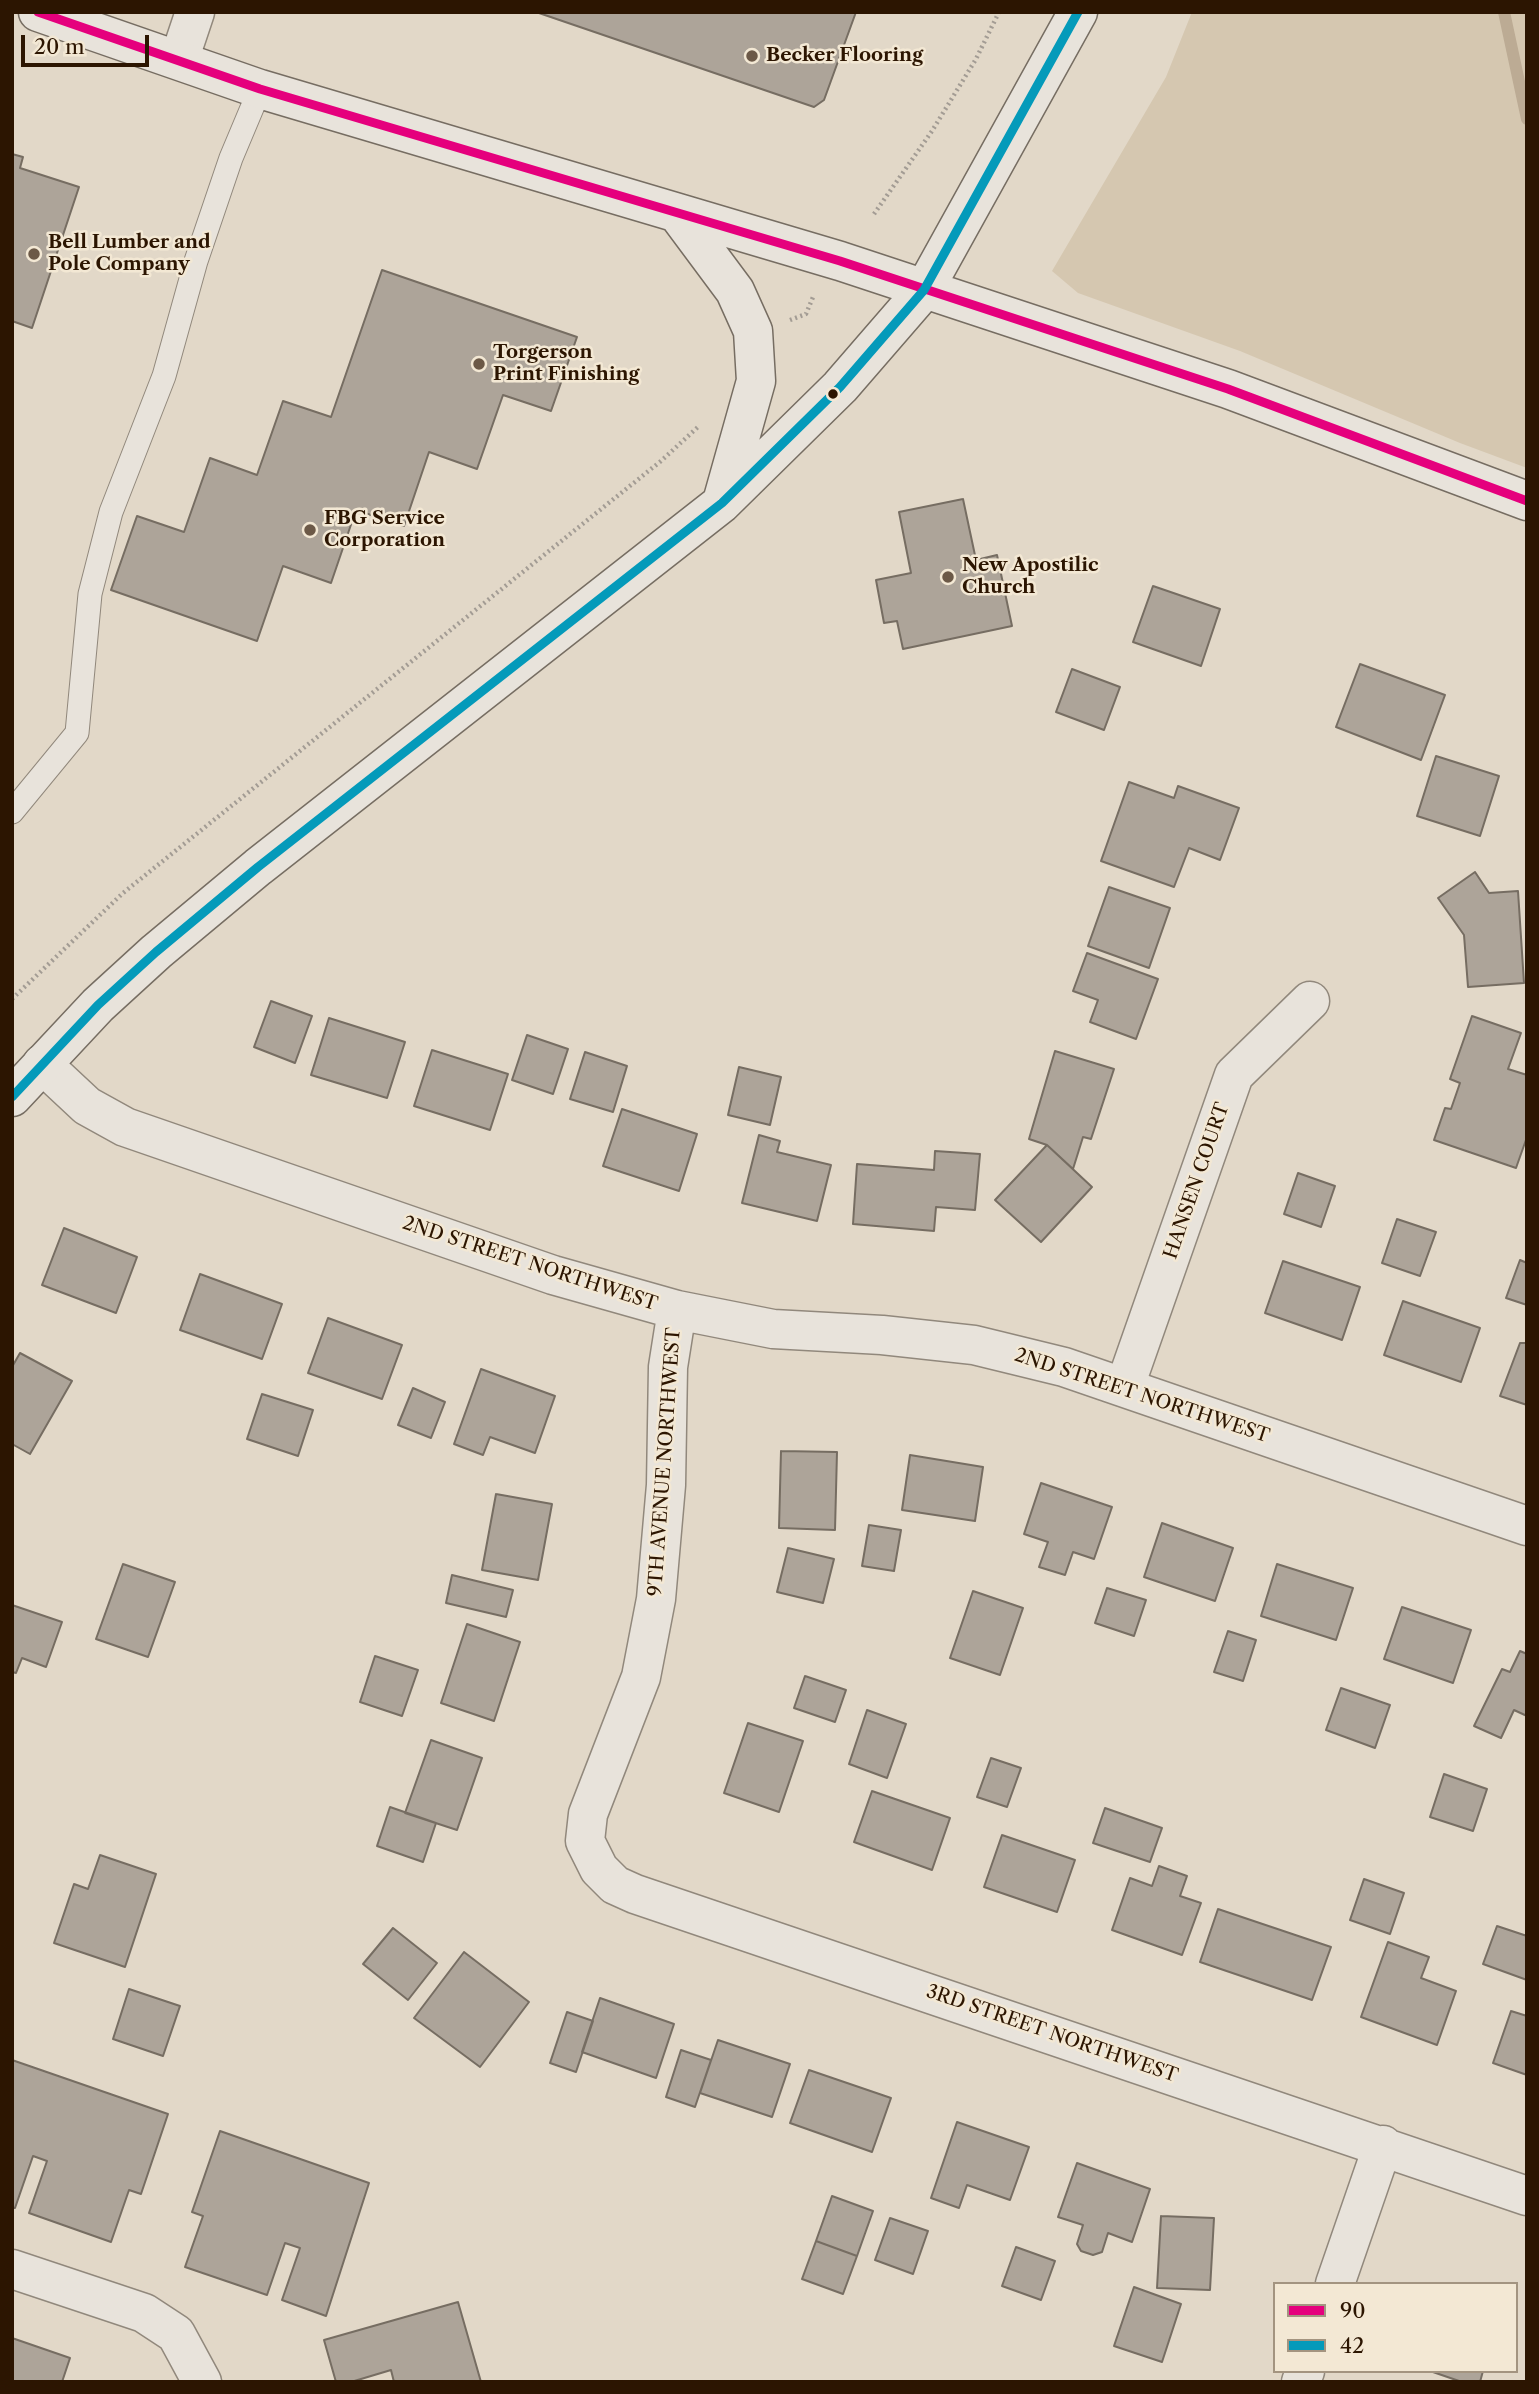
<!DOCTYPE html>
<html>
<head>
<meta charset="utf-8">
<style>
  body { margin:0 }
  #map { position:relative; width:1539px; height:2394px; overflow:hidden; background:#e2d8c8; font-family:"Libre Caslon Text",serif }
  canvas { display:block }
  .frame { position:absolute; inset:0; border:14px solid #2c1501; pointer-events:none }
  .legend { position:absolute; left:1273px; top:2282px; width:245px; height:91px; box-sizing:border-box; background:#f3e8d4; border:2px solid #a39480; margin:0; padding:9px 12px; list-style:none; font-size:21px; color:#2c1501 }
  .legend li { display:flex; align-items:center; gap:14px; height:35px }
  .legend b { width:35px; border:2px solid #a39480 }
  .scale { position:absolute; left:21px; top:35px; width:128px; height:32px; box-sizing:border-box; border:4px solid #2c1501; border-top:0; padding-left:9px; font-size:21px; line-height:24px; white-space:nowrap; color:#2c1501; -webkit-text-stroke:5px #f3e8d4; paint-order:stroke }
</style>
</head>
<body>
<div id="map">
<canvas width="1539" height="2394"></canvas>
<div class="frame"></div>
<ul class="legend">
<li><b style="height:9px;background:#e5007d"></b>90</li>
<li><b style="height:9px;background:#049aba"></b>42</li>
</ul>
<div class="scale">20 m</div>
</div>
<script>
const ctx = document.querySelector('canvas').getContext('2d');
ctx.lineJoin = 'round';
function fillPath(path, color) { ctx.fillStyle = color; ctx.fill(path, 'evenodd'); }
const shape = rows => new Path2D(rows.map(r => 'M' + r).join(''));
function trace(path, color, width, dash) { ctx.strokeStyle = color; ctx.lineWidth = width; ctx.lineCap = dash ? 'butt' : 'round'; ctx.setLineDash(dash || []); ctx.stroke(path); }
function drawText(font, color, halo, rows, align = 'center') {
  ctx.font = font + ' "Libre Caslon Text",serif'; ctx.lineWidth = 5; ctx.setLineDash([]); ctx.textBaseline = 'middle'; ctx.strokeStyle = halo; ctx.fillStyle = color; for (const [text, x, y, turn = 0] of rows) {
    ctx.save(); ctx.translate(x, y); ctx.rotate((+turn || 0) * Math.PI / 180); ctx.textAlign = isNaN(turn) ? turn : align; if (halo) ctx.strokeText(text, 0, 0); ctx.fillText(text, 0, 0); ctx.restore();
  }
}
const green = shape([
  [1192,12,1527,12,1527,468,1460,443,1240,351,1078,293,1052,271,1166,77]
]);
const stream = shape([
  [1504,12,1527,119]
]);
const building = shape([
  [536,12,856,12,824,100,814,107,536,12],
  [12,154,23,157,20,168,79,187,32,328,12,321,12,154],
  [382,270,577,337,551,411,503,395,477,469,429,452,404,526,356,510,331,583,283,566,257,641,111,590,137,516,184,532,210,458,257,475,283,401,331,417,382,270],
  [963,499,976,560,997,555,1012,626,903,649,897,621,884,623,876,580,911,573,899,512,963,499],
  [1153,586,1220,609,1201,666,1133,642,1153,586],
  [1360,664,1445,695,1421,760,1336,727,1360,664],
  [1072,669,1120,687,1104,730,1056,712,1072,669],
  [1436,756,1499,776,1480,836,1417,816,1436,756],
  [1129,782,1174,798,1178,786,1239,808,1220,860,1189,848,1174,887,1101,861,1129,782],
  [1475,872,1489,893,1518,891,1524,983,1468,987,1464,935,1438,898,1475,872],
  [1109,887,1170,908,1149,968,1088,946,1109,887],
  [1087,953,1158,979,1136,1039,1090,1022,1098,1000,1073,991,1087,953],
  [271,1001,312,1016,295,1063,254,1047,271,1001],
  [1472,1016,1521,1033,1508,1069,1527,1075,1527,1137,1516,1168,1434,1140,1445,1108,1451,1109,1460,1083,1450,1079,1472,1016],
  [329,1018,405,1042,387,1098,311,1075,329,1018],
  [527,1035,568,1049,553,1094,512,1080,527,1035],
  [432,1050,508,1074,490,1130,414,1106,432,1050],
  [1055,1051,1114,1069,1091,1139,1083,1137,1073,1169,1047,1145,1029,1139,1055,1051],
  [585,1052,627,1066,613,1112,570,1099,585,1052],
  [739,1067,781,1077,770,1125,728,1115,739,1067],
  [622,1109,697,1134,679,1191,603,1166,622,1109],
  [759,1135,780,1141,777,1152,831,1165,817,1221,742,1203,759,1135],
  [1047,1145,1092,1187,1041,1242,995,1200,1047,1145],
  [935,1151,980,1154,975,1210,936,1207,934,1231,853,1224,857,1164,934,1170,935,1151],
  [1298,1173,1335,1186,1321,1227,1284,1214,1298,1173],
  [1397,1219,1436,1232,1420,1276,1382,1263,1397,1219],
  [64,1228,137,1257,116,1313,42,1285,64,1228],
  [1520,1260,1527,1263,1527,1305,1506,1298,1520,1260],
  [1283,1261,1360,1287,1342,1340,1265,1313,1283,1261],
  [200,1274,282,1304,262,1359,180,1330,200,1274],
  [1403,1301,1480,1328,1461,1382,1384,1355,1403,1301],
  [328,1318,402,1345,382,1399,308,1373,328,1318],
  [1520,1343,1527,1343,1527,1405,1500,1396,1520,1343],
  [20,1353,72,1381,30,1454,12,1444,12,1367,20,1353],
  [481,1369,555,1396,535,1453,490,1437,483,1455,454,1444,481,1369],
  [413,1388,445,1402,431,1438,398,1425,413,1388],
  [262,1394,313,1410,298,1456,247,1439,262,1394],
  [781,1451,837,1452,835,1530,779,1528,781,1451],
  [910,1455,983,1467,975,1521,902,1510,910,1455],
  [1041,1483,1112,1507,1094,1559,1073,1552,1065,1575,1039,1567,1048,1542,1024,1534,1041,1483],
  [496,1494,552,1504,538,1580,482,1570,496,1494],
  [1162,1523,1233,1548,1215,1601,1144,1577,1162,1523],
  [869,1525,901,1530,894,1571,862,1566,869,1525],
  [788,1548,834,1559,823,1603,777,1592,788,1548],
  [123,1564,175,1582,148,1657,96,1639,123,1564],
  [1277,1564,1353,1588,1336,1640,1261,1616,1277,1564],
  [452,1575,513,1590,506,1617,446,1603,452,1575],
  [1107,1588,1146,1600,1134,1636,1095,1623,1107,1588],
  [973,1591,1023,1608,1000,1675,950,1658,973,1591],
  [12,1605,62,1622,46,1667,22,1658,16,1673,12,1672,12,1605],
  [1402,1607,1471,1630,1453,1683,1384,1659,1402,1607],
  [467,1624,520,1642,494,1721,441,1703,467,1624],
  [1228,1631,1256,1640,1243,1681,1214,1672,1228,1631],
  [1520,1651,1527,1654,1527,1716,1514,1710,1501,1738,1474,1726,1502,1669,1510,1672,1520,1651],
  [375,1656,418,1670,402,1716,360,1702,375,1656],
  [805,1676,846,1690,835,1722,794,1708,805,1676],
  [1341,1688,1390,1705,1375,1748,1326,1730,1341,1688],
  [867,1710,906,1724,887,1778,849,1764,867,1710],
  [748,1723,803,1741,779,1812,724,1793,748,1723],
  [431,1740,482,1758,457,1830,405,1813,431,1740],
  [991,1758,1021,1768,1007,1807,977,1797,991,1758],
  [1444,1774,1487,1789,1473,1831,1430,1817,1444,1774],
  [872,1791,950,1818,932,1870,854,1842,872,1791],
  [390,1807,436,1823,423,1862,377,1846,390,1807],
  [1105,1808,1162,1828,1150,1862,1093,1843,1105,1808],
  [1002,1835,1075,1860,1057,1912,984,1887,1002,1835],
  [100,1855,156,1874,125,1967,54,1943,74,1884,88,1889,100,1855],
  [1159,1866,1187,1876,1180,1896,1201,1903,1182,1955,1112,1930,1130,1878,1152,1886,1159,1866],
  [1364,1879,1404,1893,1390,1934,1350,1920,1364,1879],
  [1218,1909,1331,1947,1312,2000,1200,1962,1218,1909],
  [1497,1926,1527,1936,1527,1980,1483,1964,1497,1926],
  [393,1928,437,1963,408,2000,363,1964,393,1928],
  [1388,1942,1429,1957,1421,1978,1456,1991,1437,2045,1361,2017,1388,1942],
  [464,1952,529,2002,480,2067,414,2018,464,1952],
  [129,1989,180,2006,163,2056,113,2039,129,1989],
  [600,1998,674,2024,656,2078,582,2052,600,1998],
  [1511,2011,1527,2016,1527,2075,1493,2063,1511,2011],
  [567,2012,593,2021,576,2072,550,2063,567,2012],
  [718,2040,790,2064,772,2117,700,2093,718,2040],
  [681,2050,711,2060,695,2107,666,2097,681,2050],
  [12,2060,168,2114,141,2194,129,2190,111,2242,29,2213,47,2161,33,2156,15,2208,12,2208,12,2060],
  [809,2070,891,2098,872,2152,790,2123,809,2070],
  [957,2122,1029,2147,1010,2200,967,2185,959,2208,931,2198,957,2122],
  [220,2131,369,2183,326,2316,282,2300,300,2248,285,2243,267,2295,185,2267,203,2216,192,2212,220,2131],
  [1077,2163,1150,2189,1132,2242,1108,2233,1102,2252,1093,2255,1081,2251,1077,2244,1083,2225,1058,2217,1077,2163],
  [832,2196,873,2211,857,2256,816,2241,832,2196],
  [1161,2216,1214,2218,1210,2290,1157,2288,1161,2216],
  [890,2218,928,2231,913,2274,875,2260,890,2218],
  [816,2241,857,2256,843,2294,802,2279,816,2241],
  [1016,2247,1055,2261,1041,2300,1002,2286,1016,2247],
  [1134,2287,1181,2304,1162,2362,1114,2346,1134,2287],
  [458,2302,481,2382,394,2382,391,2370,351,2382,336,2382,324,2340,458,2302],
  [12,2338,70,2358,62,2382,12,2382,12,2338],
  [1430,2371,1483,2371,1480,2382,1462,2382,1430,2371]
]);
const path = shape([
  [874,214,932,131,976,59,999,12],
  [790,320,806,314,813,297],
  [12,999,123,893,661,461,699,426]
]);
const lane = shape([
  [12,812,77,733,90,594,111,512,164,376,196,261,231,158,260,89]
]);
const street = shape([
  [179,60,195,12],
  [42,1064,87,1106,125,1127,553,1275,677,1310,773,1329,882,1335,974,1345,1064,1367,1527,1526],
  [677,1310,668,1367,666,1485,656,1599,641,1677,588,1814,585,1841,599,1869,615,1885,635,1894,1527,2196],
  [1125,1386,1234,1075,1310,1001],
  [12,2269,144,2313,176,2334,202,2382],
  [1335,2284,1383,2145],
  [1301,2382,1305,2371]
]);
const secondary = shape([
  [38,12,260,89,840,261,1228,389,1527,501],
  [677,213,735,291,753,331,756,381,722,502],
  [12,1097,98,1005,156,952,258,867,722,503,840,387,924,290,1078,12]
]);
const bus1 = shape([
  [38,12,260,89,840,261,1228,389,1527,501]
]);
const bus2 = shape([
  [12,1097,98,1005,156,952,258,867,722,503,840,387,924,290,1078,12]
]);
const markers = [
  [752,56,7,"#6c5947"],
  [34,254,7,"#6c5947"],
  [479,364,7,"#6c5947"],
  [833,394,6,"#2c1501"],
  [310,530,7,"#6c5947"],
  [948,577,7,"#6c5947"]
];
const poiNames = [
  ["Becker Flooring",766,56],
  ["Bell Lumber and",48,243],
  ["Pole Company",48,265],
  ["Torgerson",493,353],
  ["Print Finishing",493,375],
  ["FBG Service",324,519],
  ["Corporation",324,541],
  ["New Apostilic",962,566],
  ["Church",962,588]
];
const streetNames = [
  ["HANSEN COURT",1197,1181,-71],
  ["2ND STREET NORTHWEST",530,1264,18],
  ["2ND STREET NORTHWEST",1142,1396,18],
  ["9TH AVENUE NORTHWEST",665,1462,-86],
  ["3RD STREET NORTHWEST",1052,2034,19]
];
fillPath(green, '#d5c7b0');
trace(stream, '#bcab94', 12);
fillPath(building, '#ada499');
trace(building, '#766d62', 2);
trace(lane, '#91887c', 25);
trace(street, '#91887c', 41);
trace(secondary, '#766d62', 41);
trace(path, '#a39c94', 4.5, [2, 3.5]);
trace(lane, '#e8e3db', 23);
trace(street, '#e8e3db', 38);
trace(secondary, '#e8e3db', 38);
trace(bus1, '#e5007d', 9);
trace(bus2, '#049aba', 9);
for (const [x, y, r, color] of markers) { const dot = new Path2D(); dot.arc(x, y, r, 0, 2 * Math.PI); ctx.fillStyle = color; ctx.fill(dot); trace(dot, '#f3e8d4', 2.5); }
drawText('bold 19px', '#2c1501', '#f3e8d4', poiNames, 'left');
drawText('19px', '#2c1501', '#f3e8d4', streetNames);
</script>
</body>
</html>
